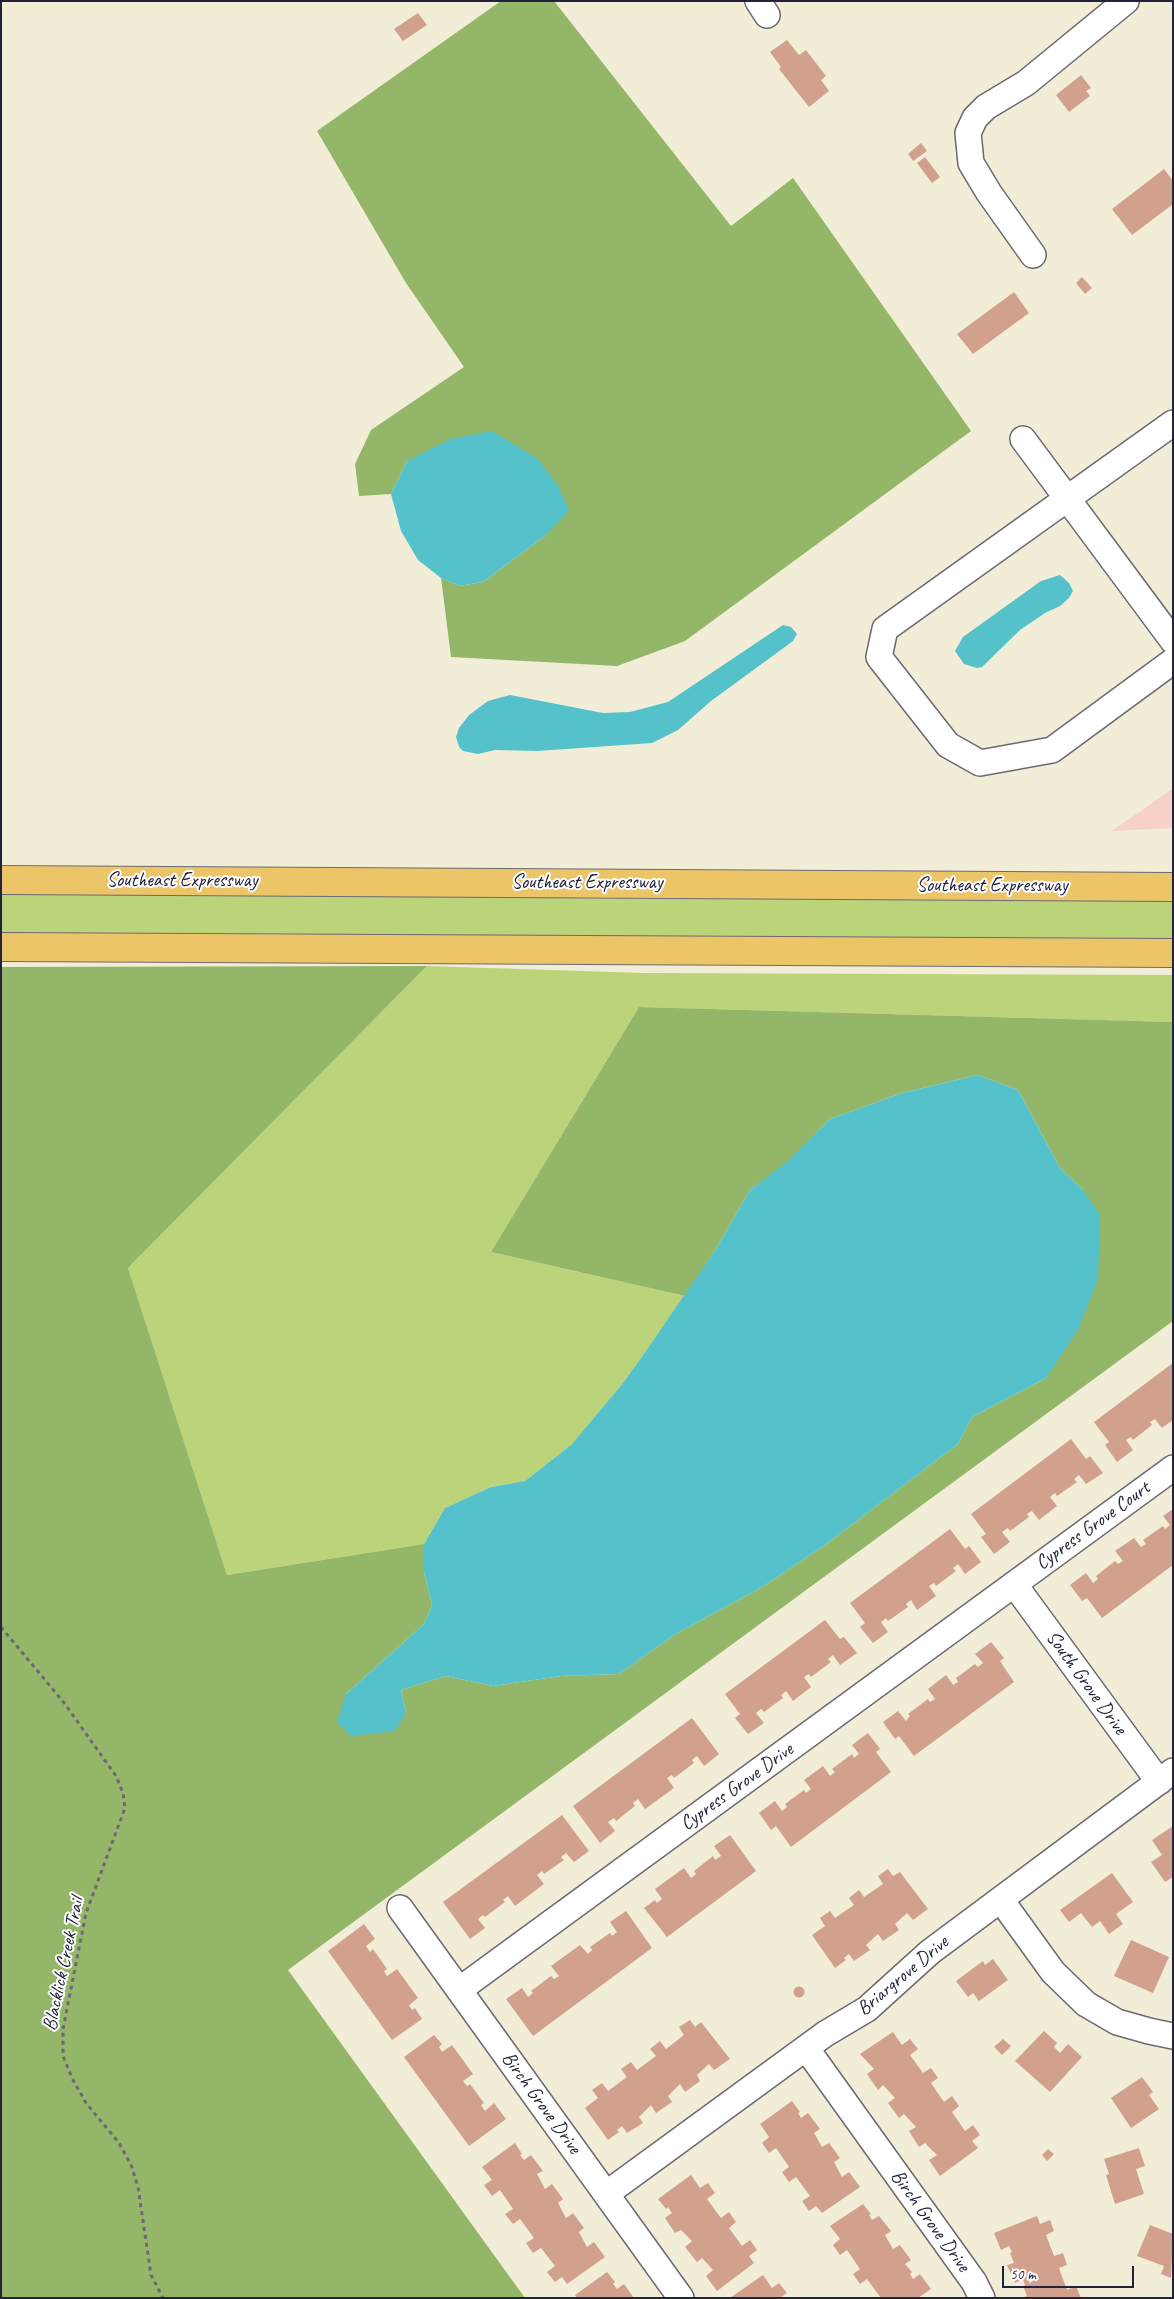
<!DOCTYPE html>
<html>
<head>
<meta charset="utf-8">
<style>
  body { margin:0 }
  #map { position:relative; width:1174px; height:2299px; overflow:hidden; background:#f2edd7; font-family:Caveat,sans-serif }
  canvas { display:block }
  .frame { position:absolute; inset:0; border:2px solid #22223b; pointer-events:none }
  .scale { position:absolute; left:1002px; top:2266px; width:132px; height:22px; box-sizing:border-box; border:2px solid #22223b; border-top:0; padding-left:6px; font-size:15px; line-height:18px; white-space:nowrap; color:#22223b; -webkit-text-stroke:4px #fff; paint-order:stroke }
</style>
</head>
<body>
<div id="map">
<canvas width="1174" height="2299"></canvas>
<div class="frame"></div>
<div class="scale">50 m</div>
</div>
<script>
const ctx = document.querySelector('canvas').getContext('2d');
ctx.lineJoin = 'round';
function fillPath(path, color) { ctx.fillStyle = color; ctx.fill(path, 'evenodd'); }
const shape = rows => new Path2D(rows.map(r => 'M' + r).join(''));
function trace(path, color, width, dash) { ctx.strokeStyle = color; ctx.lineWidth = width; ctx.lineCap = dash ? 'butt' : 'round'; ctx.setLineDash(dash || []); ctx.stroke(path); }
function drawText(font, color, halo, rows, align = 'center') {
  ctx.font = font + ' Caveat,sans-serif'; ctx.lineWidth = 4; ctx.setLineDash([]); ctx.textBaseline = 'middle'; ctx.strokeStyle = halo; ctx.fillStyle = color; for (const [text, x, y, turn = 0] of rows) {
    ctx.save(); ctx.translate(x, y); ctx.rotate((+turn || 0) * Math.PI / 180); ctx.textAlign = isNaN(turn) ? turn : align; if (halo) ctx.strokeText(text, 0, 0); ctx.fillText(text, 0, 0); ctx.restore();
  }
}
const built = shape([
  [1173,788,1173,828,1111,831,1141,811]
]);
const green = shape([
  [1,894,1173,900,1173,941,1,934],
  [427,966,644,973,1173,975,1173,1022,639,1007,491,1252,685,1296,646,1351,623,1383,571,1445,525,1481,491,1487,445,1508,424,1544,227,1575,128,1268]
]);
const forest = shape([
  [501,1,554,1,731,226,793,178,971,431,685,641,617,666,451,657,441,578,460,586,483,582,546,535,407,461,391,494,359,496,355,464,371,430,464,367,406,283,317,131],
  [427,966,128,1268,227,1575,424,1544,424,1572,432,1605,424,1624,346,1694,406,1713,401,1690,446,1676,493,1686,561,1676,619,1674,674,1635,764,1586,825,1545,958,1444,972,1417,1046,1378,1083,1190,1060,1168,1018,1090,978,1075,902,1093,830,1119,788,1162,750,1190,716,1249,685,1296,491,1252,639,1007,1173,1022,1173,1321,288,1970,525,2298,1,2298,1,967]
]);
const water = shape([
  [492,431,538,459,558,486,569,510,546,535,483,582,460,586,441,578,418,560,401,531,391,494,407,461,450,439],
  [1060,575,1069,583,1073,591,1069,598,1060,606,1045,613,1020,630,982,667,977,668,964,664,955,651,963,637,1041,581],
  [783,625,791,627,797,634,793,641,711,701,678,730,652,743,537,751,495,750,478,754,463,751,459,747,456,737,459,728,469,715,488,701,510,695,603,713,630,712,668,702],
  [978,1075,1018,1090,1060,1168,1083,1190,1100,1215,1098,1279,1078,1330,1046,1378,972,1417,958,1444,825,1545,764,1586,674,1635,619,1674,561,1676,493,1686,446,1676,401,1690,406,1713,395,1731,351,1736,337,1722,346,1694,424,1624,432,1605,424,1572,424,1544,445,1508,491,1487,525,1481,571,1445,623,1383,646,1351,716,1249,750,1190,788,1161,830,1119,902,1093]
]);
const building = shape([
  [418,13,427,25,403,41,394,29],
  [787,40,799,55,806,50,826,76,821,80,829,91,809,107,779,69,781,67,770,52],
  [1081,75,1091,88,1086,91,1090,96,1069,112,1056,95],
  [921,143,927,151,913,161,908,154],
  [925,157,940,177,932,183,917,163],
  [1164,169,1173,181,1173,204,1132,235,1112,209],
  [1082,277,1092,288,1085,294,1076,283],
  [1014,292,1029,313,973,354,957,334],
  [1173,1363,1173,1420,1162,1428,1155,1419,1150,1422,1152,1425,1133,1440,1131,1437,1126,1440,1133,1450,1117,1462,1105,1445,1109,1442,1094,1422],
  [1071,1439,1086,1459,1090,1456,1103,1473,1086,1484,1079,1475,1074,1479,1077,1482,1057,1496,1055,1493,1050,1497,1057,1506,1039,1520,1032,1511,1027,1514,1029,1517,1010,1531,1008,1528,1002,1532,1010,1542,994,1554,981,1537,986,1534,971,1514],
  [1173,1509,1173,1565,1102,1618,1087,1598,1082,1601,1070,1585,1086,1573,1093,1583,1098,1579,1096,1576,1115,1561,1118,1564,1123,1561,1115,1551,1134,1538,1141,1547,1146,1544,1143,1540,1163,1526,1165,1529,1170,1525,1163,1516],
  [950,1529,965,1549,969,1546,981,1562,965,1574,958,1564,953,1568,956,1571,936,1586,934,1583,929,1586,936,1596,917,1610,911,1600,906,1604,908,1607,888,1621,886,1618,881,1622,888,1632,873,1643,860,1627,865,1623,850,1603],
  [825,1620,840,1639,844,1637,857,1653,840,1665,833,1655,828,1659,831,1662,811,1677,809,1674,804,1677,811,1687,793,1701,786,1691,781,1695,783,1698,764,1712,761,1709,756,1713,764,1723,748,1734,735,1718,740,1714,725,1694],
  [991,1642,1004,1658,1000,1661,1014,1682,914,1756,899,1736,895,1739,883,1722,898,1711,906,1721,910,1716,908,1714,928,1699,930,1702,935,1699,928,1689,946,1675,953,1685,958,1682,956,1678,975,1664,978,1667,983,1663,975,1654],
  [692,1718,719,1754,704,1766,697,1756,692,1760,694,1763,674,1778,672,1775,667,1778,674,1788,645,1809,638,1799,633,1803,635,1806,616,1821,614,1818,608,1822,615,1831,600,1843,573,1806],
  [868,1733,880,1749,876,1752,891,1772,791,1847,776,1826,771,1830,759,1813,775,1801,782,1811,787,1807,785,1804,804,1790,806,1793,811,1789,804,1780,823,1766,830,1776,835,1772,832,1769,852,1754,854,1758,859,1754,852,1745],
  [562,1815,589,1851,574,1862,566,1853,561,1857,564,1860,544,1874,542,1871,537,1875,544,1884,515,1906,508,1896,503,1900,505,1902,485,1917,483,1915,478,1919,485,1928,470,1939,443,1902],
  [1173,1826,1173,1877,1165,1882,1151,1862,1162,1855,1152,1840],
  [730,1835,756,1871,667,1937,644,1908,655,1900,657,1903,662,1899,655,1889,684,1868,691,1878,696,1874,694,1871,713,1856,715,1860,721,1856,714,1846],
  [888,1869,893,1876,900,1872,928,1909,913,1920,907,1913,895,1924,899,1930,883,1941,878,1934,866,1945,870,1950,854,1961,849,1954,844,1958,846,1960,835,1968,812,1935,825,1926,820,1918,830,1911,835,1918,854,1905,849,1898,859,1890,864,1897,883,1884,878,1876],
  [1112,1873,1133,1902,1116,1914,1123,1924,1109,1934,1100,1921,1092,1927,1081,1913,1069,1922,1060,1910],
  [626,1911,652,1948,533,2036,506,1999,522,1988,528,1997,533,1993,531,1991,551,1976,554,1979,559,1976,551,1966,580,1945,588,1954,592,1950,590,1947,610,1933,612,1936,617,1932,610,1922],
  [364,1924,375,1939,366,1946,370,1952,373,1949,387,1969,384,1971,387,1976,397,1969,418,1998,409,2005,412,2010,415,2008,422,2019,392,2040,328,1951],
  [1131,1940,1169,1957,1153,1993,1114,1976],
  [993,1959,1008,1980,979,2001,973,1993,968,1997,956,1981,983,1961,985,1965],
  '793.5 1992a5.5 5.5 0 1 1 11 0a5.5 5.5 0 1 1-11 0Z',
  [690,2020,695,2027,701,2022,730,2059,714,2070,709,2064,697,2075,700,2081,685,2092,680,2084,668,2096,672,2102,656,2113,651,2105,639,2117,643,2123,627,2133,622,2126,617,2130,619,2132,608,2140,585,2108,598,2098,592,2090,602,2083,608,2091,627,2077,621,2069,631,2062,637,2070,656,2056,650,2049,660,2041,666,2049,684,2035,679,2027],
  [1044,2031,1057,2043,1054,2047,1060,2053,1068,2044,1082,2057,1050,2092,1015,2061],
  [893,2032,902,2045,910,2039,918,2049,910,2055,923,2073,931,2068,938,2078,931,2083,944,2102,952,2096,959,2106,952,2112,965,2131,973,2125,980,2135,972,2141,978,2148,940,2176,929,2160,937,2155,925,2143,919,2147,909,2131,916,2127,904,2114,899,2118,888,2103,895,2098,883,2085,878,2090,867,2074,874,2069,860,2054],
  [434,2035,442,2044,439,2047,442,2052,452,2045,473,2074,463,2081,467,2086,470,2084,484,2103,481,2105,485,2111,494,2103,506,2119,469,2146,404,2057],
  [1003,2039,1011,2046,1002,2055,994,2047],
  [1142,2077,1153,2092,1149,2095,1159,2109,1131,2128,1111,2098],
  [792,2101,800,2112,798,2113,801,2118,808,2113,820,2129,814,2133,822,2147,829,2143,840,2158,834,2162,842,2177,849,2172,860,2187,822,2213,816,2206,809,2211,802,2201,810,2196,796,2177,789,2182,782,2172,789,2167,776,2148,769,2153,762,2143,769,2137,760,2124],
  [515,2143,522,2154,520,2155,524,2160,531,2155,543,2171,537,2174,545,2189,552,2184,563,2199,558,2203,566,2218,573,2213,584,2228,579,2232,587,2247,594,2242,605,2257,567,2284,562,2277,555,2282,547,2272,555,2266,541,2248,533,2253,526,2243,534,2238,520,2219,513,2224,505,2214,513,2209,500,2190,492,2196,484,2185,492,2180,482,2167],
  [1139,2148,1145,2166,1136,2169,1144,2194,1115,2204,1106,2175,1109,2174,1104,2159],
  [1048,2149,1054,2154,1047,2161,1042,2155],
  [691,2175,700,2188,708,2183,715,2193,707,2199,721,2218,729,2212,736,2222,729,2228,742,2246,750,2240,757,2250,749,2256,754,2263,717,2291,706,2276,713,2270,702,2258,697,2262,685,2247,692,2241,681,2230,675,2233,665,2218,672,2213,668,2207,666,2209,658,2199],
  [863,2204,871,2214,869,2215,872,2220,879,2216,891,2231,885,2235,893,2249,900,2245,911,2260,905,2264,912,2272,910,2274,913,2279,920,2274,931,2289,918,2298,881,2298,867,2279,860,2284,853,2274,860,2269,847,2250,840,2255,833,2245,840,2239,830,2226],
  [1037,2216,1040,2224,1050,2220,1054,2231,1046,2235,1054,2256,1063,2253,1067,2265,1059,2268,1067,2290,1076,2286,1081,2298,1022,2298,1027,2296,1023,2286,1025,2285,1023,2279,1015,2283,1007,2265,1014,2263,1010,2253,1012,2252,1009,2246,1001,2250,994,2233],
  [1150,2225,1173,2234,1171,2278,1161,2274,1164,2266,1137,2256],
  [607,2272,615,2282,613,2284,617,2289,624,2284,634,2298,577,2298,575,2295],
  [763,2275,772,2288,779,2283,787,2293,780,2298,730,2298]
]);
const path = shape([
  [1,1627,65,1704,116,1776,123,1793,125,1808,86,1913,63,2029,63,2056,72,2078,86,2103,119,2143,131,2165,138,2187,151,2275,163,2298]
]);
const minor = shape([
  [758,1,767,15],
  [1033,255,989,193,971,163,968,133,975,118,986,107,1026,83,1126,1],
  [1173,423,885,629,879,657,948,745,980,763,1052,750,1173,661],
  [1023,439,1173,641],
  [1014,1584,1159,1782],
  [1001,1900,1053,1972,1086,2004,1117,2022,1149,2031,1173,2036],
  [400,1908,681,2298],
  [459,1990,1173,1468],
  [806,2048,974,2282,982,2298],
  [606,2194,825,2034,867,2009,930,1952,1173,1771]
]);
const highway = shape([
  [1,880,1173,887],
  [1,947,1173,953]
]);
const streetNames = [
  ["Southeast Expressway",182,881],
  ["Southeast Expressway",587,883],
  ["Southeast Expressway",992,886],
  ["Cypress Grove Court",1093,1526,-36],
  ["South Grove Drive",1086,1683,54],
  ["Cypress Grove Drive",737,1787,-36],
  ["Blacklick Creek Trail",64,1964,-78],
  ["Briargrove Drive",903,1976,-40],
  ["Birch Grove Drive",541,2103,54],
  ["Birch Grove Drive",930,2221,54]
];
fillPath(built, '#f7d1c7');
fillPath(green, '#bbd479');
fillPath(forest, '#94b669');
fillPath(water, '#54c1cb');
fillPath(building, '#d1a18d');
trace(minor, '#6b6972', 28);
trace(highway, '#6b6972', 30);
trace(path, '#6b6972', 3, [4, 4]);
trace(minor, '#fff', 25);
trace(highway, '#edc569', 28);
drawText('20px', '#22223b', '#fff', streetNames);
</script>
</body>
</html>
